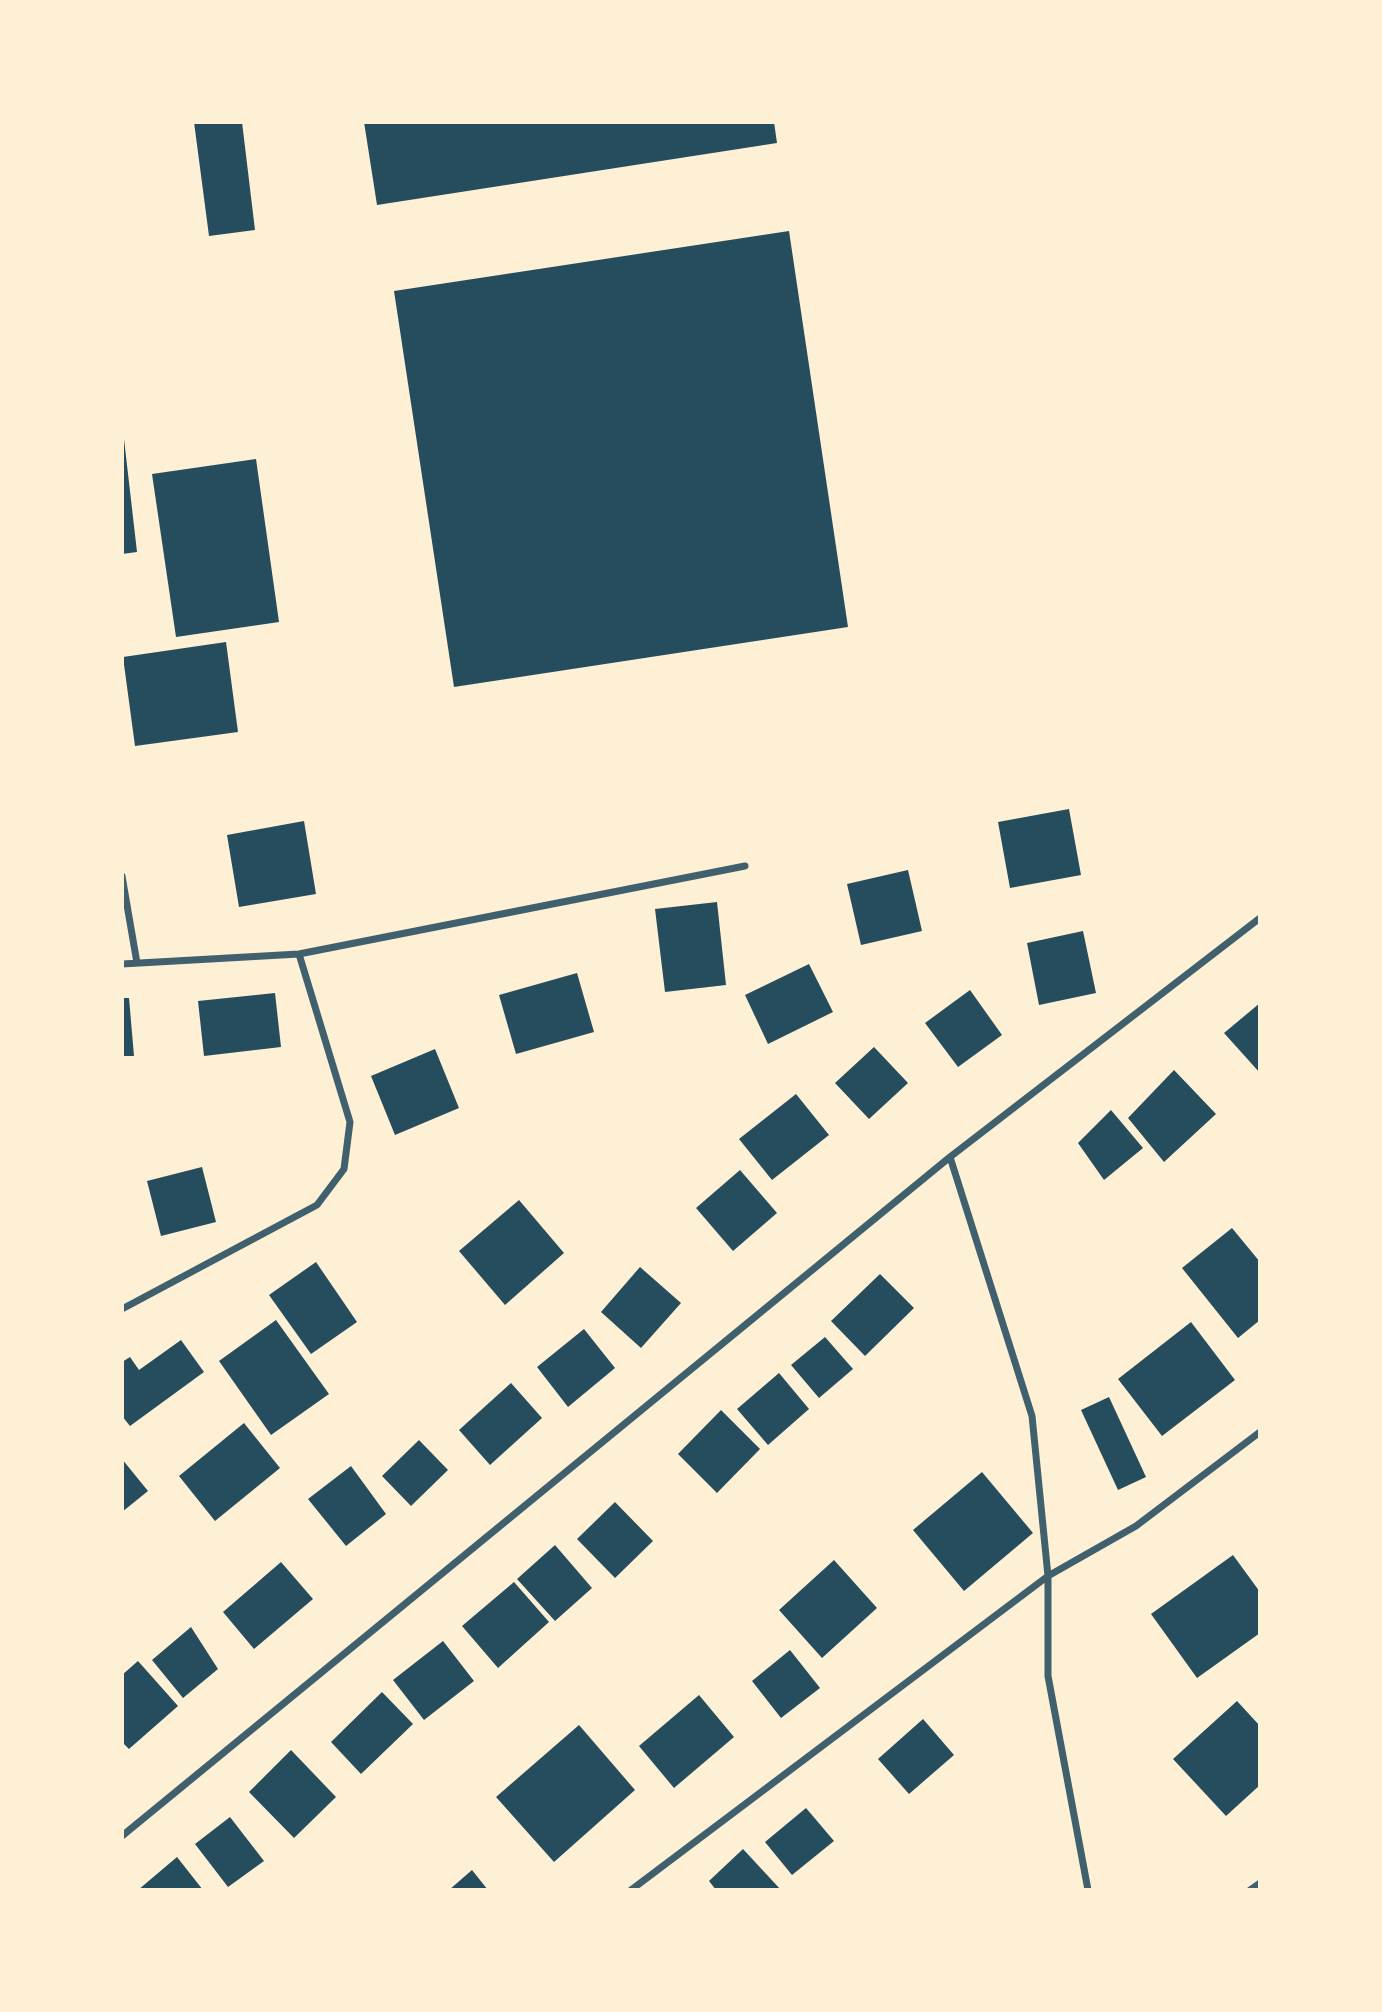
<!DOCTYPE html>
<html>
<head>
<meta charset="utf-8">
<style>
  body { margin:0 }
  #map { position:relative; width:1382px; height:2012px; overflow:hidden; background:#fdf0d5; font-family:Merriweather,serif }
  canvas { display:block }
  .frame { position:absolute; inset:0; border:124px solid #fdf0d5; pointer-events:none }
</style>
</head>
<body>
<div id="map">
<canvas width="1382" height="2012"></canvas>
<div class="frame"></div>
</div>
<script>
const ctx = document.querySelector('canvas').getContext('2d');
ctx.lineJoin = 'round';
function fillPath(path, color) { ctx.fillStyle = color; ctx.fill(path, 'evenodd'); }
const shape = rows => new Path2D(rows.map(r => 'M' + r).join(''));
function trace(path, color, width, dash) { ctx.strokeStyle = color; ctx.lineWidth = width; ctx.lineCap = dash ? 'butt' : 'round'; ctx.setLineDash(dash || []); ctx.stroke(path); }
const building = shape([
  [194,122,242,122,255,230,209,236],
  [364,122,774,122,777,143,377,205],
  [789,231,848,627,454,687,394,291],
  [124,439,137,552,122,554,122,440],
  [256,459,279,622,176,637,152,474],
  [226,642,238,732,135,746,123,657],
  [1069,809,1081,875,1010,888,998,822],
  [304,821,316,894,239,907,227,835],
  [908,870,922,931,861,945,847,884],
  [717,902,726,985,665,992,655,909],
  [1083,931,1096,993,1039,1005,1027,943],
  [809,964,833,1012,768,1044,745,995],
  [577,973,594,1032,516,1054,499,995],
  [970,990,1002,1035,958,1067,925,1023],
  [275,993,281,1047,204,1056,198,1001],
  [122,998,129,998,134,1056,122,1056],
  [1260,1003,1260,1073,1224,1033],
  [874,1047,908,1083,869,1119,835,1083],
  [435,1049,459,1108,395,1135,371,1076],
  [1174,1070,1216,1114,1164,1162,1128,1118],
  [796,1094,829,1135,772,1180,739,1139],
  [1111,1110,1143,1148,1104,1180,1078,1143],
  [202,1167,216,1222,161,1236,147,1181],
  [740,1170,777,1213,733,1251,696,1208],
  [519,1200,564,1253,505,1305,459,1251],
  [1232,1228,1260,1262,1260,1320,1238,1338,1182,1268],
  [316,1262,357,1322,311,1354,269,1295],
  [640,1267,681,1303,641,1348,601,1312],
  [880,1274,914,1308,865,1356,831,1321],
  [276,1320,329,1394,271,1435,219,1361],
  [1191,1322,1235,1380,1162,1436,1118,1379],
  [584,1329,615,1368,568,1407,537,1367],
  [825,1337,853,1369,819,1398,791,1365],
  [181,1340,204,1372,130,1426,122,1416,122,1362,130,1357,139,1370],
  [779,1373,809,1409,768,1445,737,1409],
  [511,1383,542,1418,490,1465,459,1430],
  [1109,1397,1146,1477,1118,1490,1081,1410],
  [721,1410,760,1449,717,1493,678,1454],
  [244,1423,280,1468,215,1521,179,1476],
  [419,1440,448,1470,411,1506,382,1476],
  [122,1459,148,1491,122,1512],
  [351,1466,386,1514,346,1546,308,1499],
  [982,1472,1033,1533,964,1591,913,1530],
  [615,1502,653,1541,615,1578,577,1539],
  [555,1545,592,1588,555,1621,517,1579],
  [1233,1555,1260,1592,1260,1633,1197,1678,1151,1614],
  [834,1560,877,1608,822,1658,779,1610],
  [281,1562,313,1599,254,1649,223,1612],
  [514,1582,549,1622,498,1668,462,1626],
  [191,1627,218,1669,183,1698,152,1660],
  [443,1641,474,1681,424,1720,393,1680],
  [790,1650,820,1688,781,1718,752,1681],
  [138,1661,178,1706,129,1749,122,1742,122,1675],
  [382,1692,413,1724,361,1774,331,1742],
  [699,1695,734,1737,674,1788,639,1746],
  [1237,1701,1260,1726,1260,1785,1226,1816,1173,1759],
  [923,1719,954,1755,909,1794,878,1759],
  [579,1725,635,1790,554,1862,496,1797],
  [291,1750,336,1797,294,1838,249,1792],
  [806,1808,834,1841,792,1875,765,1842],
  [230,1817,264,1861,228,1887,195,1844],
  [743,1849,781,1890,716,1890,709,1881],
  [177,1857,203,1890,138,1890],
  [472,1870,488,1890,449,1890]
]);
const minor = shape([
  [122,876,137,963],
  [122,964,299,954,745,866],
  [950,1157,1032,1416,1048,1576,1048,1676,1088,1890],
  [122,1309,317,1205,344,1169,350,1122,299,954],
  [122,1836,950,1157,1260,918],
  [631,1890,1048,1576,1136,1526,1260,1432],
  [1250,1890,1260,1883]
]);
fillPath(building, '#264d5e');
trace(minor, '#3f606c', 7);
</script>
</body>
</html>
